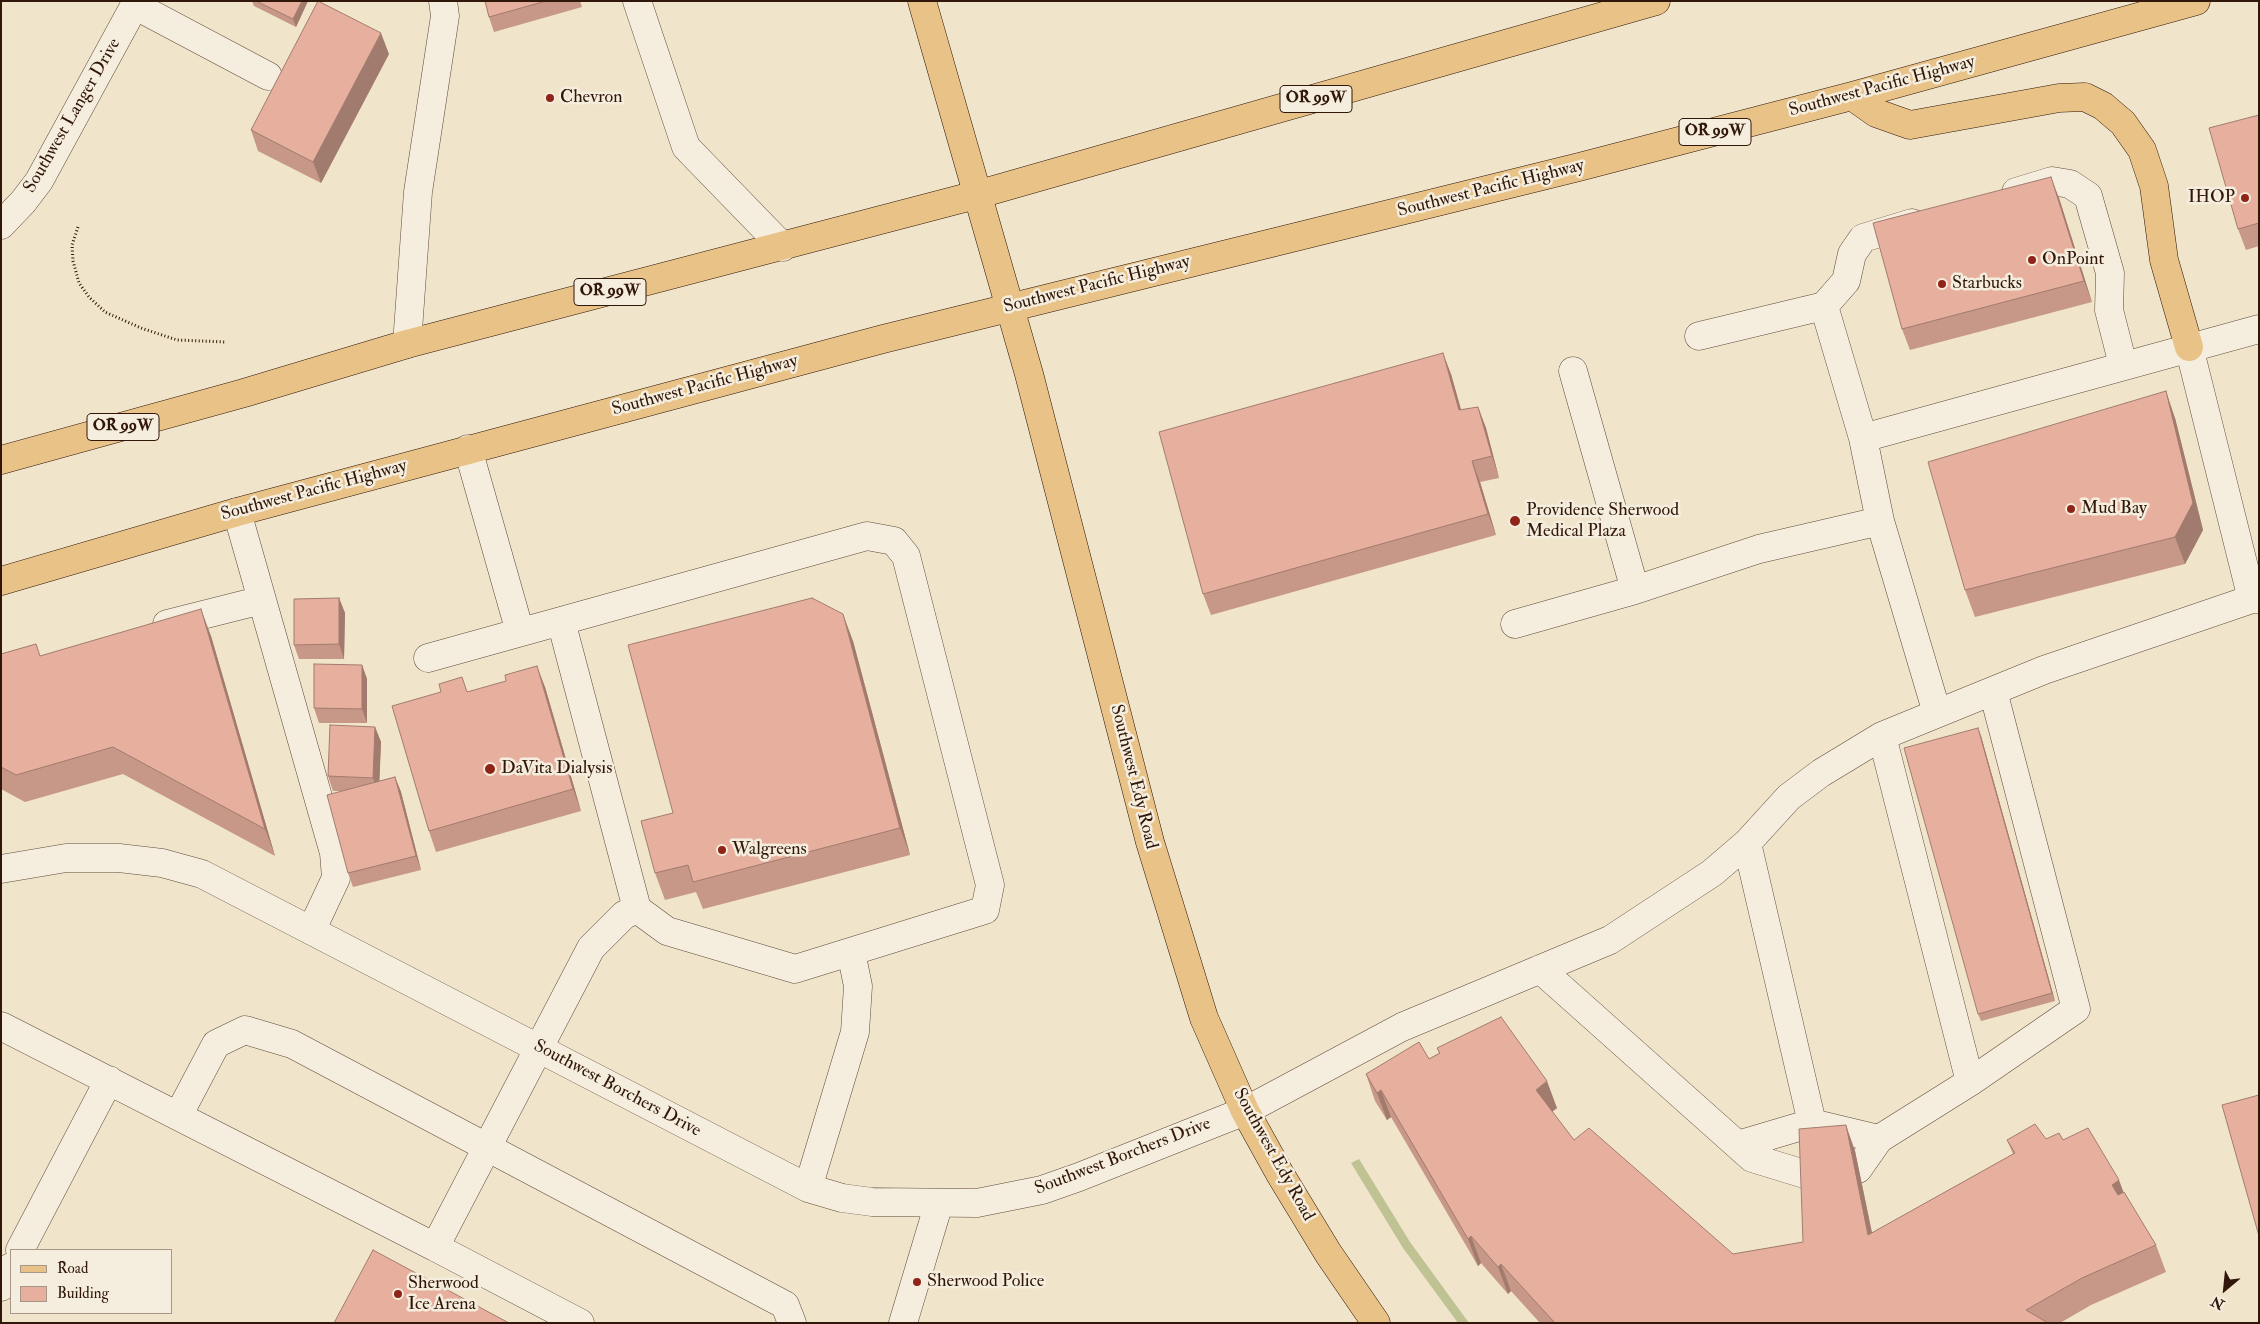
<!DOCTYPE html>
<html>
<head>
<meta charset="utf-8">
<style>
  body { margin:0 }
  #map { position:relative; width:2260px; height:1324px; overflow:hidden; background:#f0e4cb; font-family:"IM FELL Double Pica",serif }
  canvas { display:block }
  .frame { position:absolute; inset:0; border:2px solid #301709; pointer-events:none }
  .legend { position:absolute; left:10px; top:1249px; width:162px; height:65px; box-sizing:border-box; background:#f5eddd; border:1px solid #a69788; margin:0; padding:6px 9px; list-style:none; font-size:15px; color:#301709 }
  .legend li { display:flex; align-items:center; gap:10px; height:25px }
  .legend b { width:25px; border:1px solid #a69788 }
  .north { position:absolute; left:2200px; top:1264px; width:50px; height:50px; -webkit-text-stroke:4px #f5eddd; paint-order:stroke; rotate:208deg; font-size:14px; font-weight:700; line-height:20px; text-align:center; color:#301709 }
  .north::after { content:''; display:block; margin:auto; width:18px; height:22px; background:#301709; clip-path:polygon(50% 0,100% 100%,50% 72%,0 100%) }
</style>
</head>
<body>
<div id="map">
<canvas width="2260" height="1324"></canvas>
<div class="frame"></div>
<ul class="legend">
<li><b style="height:6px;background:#e8c286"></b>Road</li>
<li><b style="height:14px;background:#e7b09e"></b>Building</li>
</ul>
<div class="north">N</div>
</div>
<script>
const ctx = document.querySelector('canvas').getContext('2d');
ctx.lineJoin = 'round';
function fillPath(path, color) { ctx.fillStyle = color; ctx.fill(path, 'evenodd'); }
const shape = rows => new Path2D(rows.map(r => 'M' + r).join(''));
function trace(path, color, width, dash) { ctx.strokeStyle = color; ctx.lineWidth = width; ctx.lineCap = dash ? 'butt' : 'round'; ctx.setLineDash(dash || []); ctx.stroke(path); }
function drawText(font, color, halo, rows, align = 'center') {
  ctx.font = font + ' "IM FELL Double Pica",serif'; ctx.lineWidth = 5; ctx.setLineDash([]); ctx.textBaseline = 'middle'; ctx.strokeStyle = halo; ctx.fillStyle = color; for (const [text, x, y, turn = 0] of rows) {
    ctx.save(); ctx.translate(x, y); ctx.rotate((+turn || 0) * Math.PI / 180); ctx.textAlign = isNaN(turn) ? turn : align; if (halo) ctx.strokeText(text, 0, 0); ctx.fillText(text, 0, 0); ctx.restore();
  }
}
const green = shape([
  [1359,1159,1410,1242,1469,1323,1458,1323,1403,1248,1351,1163]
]);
const path = shape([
  [78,227,72,245,73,261,79,283,89,297,105,312,141,328,177,340,226,342]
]);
const minor = shape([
  [637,1,686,147,783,247],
  [134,5,268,76],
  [2016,192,2052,181,2070,184,2088,196,2110,273,2109,310,2123,365],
  [1,225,23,202,39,181,137,1],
  [1824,306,1863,438],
  [1699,336,1824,306,1846,281,1852,254,1863,238,1912,223],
  [407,344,418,192,445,16,443,1],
  [2189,347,2252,599],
  [1573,371,1635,590],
  [468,449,520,632],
  [237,512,334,853,336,878,312,929],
  [167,624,262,600],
  [1515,624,1635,590,1759,549,1880,521],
  [428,658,867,536,894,541,906,556,990,885,985,910,795,969,667,931,637,909],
  [1937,713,1880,521,1863,438,2259,329],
  [1882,736,1970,1082,2076,1009,1993,691],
  [1747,843,1812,1123],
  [1,869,66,858,119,858,162,863,202,874,808,1188,842,1198,872,1202,977,1203,1042,1190,1079,1177,1245,1111,1402,1027,1610,940,1712,873,1747,843,1789,797,1821,773,1882,736,2044,670,2252,599,2259,599],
  [1540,969,1752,1158,1811,1176],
  [1,1026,435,1247,591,948,624,915,637,909,561,621],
  [178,1116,216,1044,245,1030,292,1044,785,1305,792,1323],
  [1738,1145,1812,1123,1879,1139],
  [1858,1169,1879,1139,1970,1082],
  [808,1188,855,1032,858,986,851,952],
  [435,1247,580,1323],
  [20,1250,109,1080],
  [1,1287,11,1267],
  [903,1323,939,1203]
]);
const major = shape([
  [922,1,1029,374,1150,842,1204,1018,1245,1111,1280,1174,1328,1253,1376,1323]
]);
const highway = shape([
  [1852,96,1876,113,1910,125,2059,98,2085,97,2103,106,2123,123,2142,150,2154,186,2164,260,2189,347],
  [1,460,244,393,407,344,976,195,1656,1],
  [1,581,237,512,883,339,1579,167,1852,96,2196,1]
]);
const wall = shape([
  [252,1,308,1,296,27,254,6],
  [485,1,580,1,582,7,494,32,489,17],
  [389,54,321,183,258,151,251,130],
  [2259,115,2259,246,2246,250,2238,229],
  [2059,198,2092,302,1910,350,1902,329],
  [1451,374,1461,410,1478,407,1486,428,1499,478,1480,482,1496,535,1211,615,1203,594],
  [2175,418,2203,530,2185,564,1975,617,1965,590],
  [339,598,345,613,344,659,299,659,294,645],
  [211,636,275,856,123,774,25,802,1,789,1,654,36,644,40,656],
  [853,641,910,855,703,909,696,892,665,900,655,873],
  [362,665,367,679,367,723,319,723,314,708],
  [545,687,581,811,436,852,429,831,468,692],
  [375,727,381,742,379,781,395,777,401,792,421,870,353,887,348,873,342,791,333,791,328,776],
  [1981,736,2055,1001,1981,1021,1978,1014],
  [1437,1048,1557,1108,1552,1112,1574,1140,1733,1254,1803,1242,1855,1151,1872,1233,2013,1154,2007,1140,2046,1139,2063,1140,2123,1192,2156,1245,2166,1272,2091,1305,2060,1323,1540,1323,1511,1291,1508,1294,1481,1263,1478,1266,1391,1117,1387,1120,1375,1101,1366,1074,1429,1059,1439,1053]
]);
const shadedWall = shape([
  [302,1,308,1,296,27,293,19],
  [381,33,389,54,321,183,313,162],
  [2051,177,2059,198,2092,302,2084,281],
  [1443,353,1451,374,1467,431,1459,410],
  [2166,391,2175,418,2203,530,2185,564,2175,537],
  [1478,407,1486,428,1499,478,1492,456],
  [1472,461,1480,482,1496,535,1488,514],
  [339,598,345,613,344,659,339,644],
  [201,609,211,636,275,856,265,829],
  [843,614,853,641,910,855,900,828],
  [362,665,367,679,367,723,362,709],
  [537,666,545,687,581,811,573,789],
  [375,727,381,742,379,793,373,778],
  [1978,728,1981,736,2055,1001,2052,993],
  [395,777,401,792,421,870,416,856],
  [1547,1081,1557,1108,1545,1117,1536,1090],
  [1381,1090,1391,1117,1387,1120,1377,1093],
  [1846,1125,1855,1151,1878,1262,1868,1235],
  [2119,1180,2129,1207,2122,1211,2112,1185],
  [1471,1236,1481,1263,1478,1266,1468,1239],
  [1501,1264,1511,1291,1508,1294,1498,1267]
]);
const building = shape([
  [256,1,302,1,293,19,256,1],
  [318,1,381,33,313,162,251,130,318,1],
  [485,1,546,1,489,17,485,1],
  [2259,115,2259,223,2238,229,2209,128,2259,115],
  [2051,177,2084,281,1902,329,1873,223,2051,177],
  [1443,353,1459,410,1478,407,1492,456,1472,461,1488,514,1203,594,1159,432,1443,353],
  [2166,391,2193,503,2175,537,1965,590,1928,462,2166,391],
  [339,598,339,644,294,645,294,599,339,598],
  [812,598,843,614,900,828,693,882,688,865,655,873,641,821,673,813,628,645,812,598],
  [201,609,265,829,113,747,16,775,1,767,1,654,36,644,40,656,201,609],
  [314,664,362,665,362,709,314,708,314,664],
  [537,666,573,789,429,831,392,706,441,692,439,684,462,677,467,692,506,681,505,675,537,666],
  [330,725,375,727,373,778,328,776,330,725],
  [1978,728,2052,993,1978,1014,1904,748,1978,728],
  [395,777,416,856,348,873,327,795,395,777],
  [1501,1017,1547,1081,1536,1090,1574,1140,1589,1128,1733,1254,1803,1242,1799,1129,1846,1125,1868,1235,2015,1153,2007,1140,2035,1124,2046,1139,2059,1133,2063,1140,2088,1128,2119,1180,2112,1185,2118,1195,2124,1192,2156,1245,2082,1278,2026,1310,2048,1323,1555,1323,1501,1264,1498,1267,1471,1236,1468,1239,1381,1090,1377,1093,1366,1074,1419,1042,1429,1059,1440,1053,1437,1048,1501,1017],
  [2259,1095,2259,1236,2222,1105,2259,1095],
  [373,1250,509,1323,334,1323,373,1250]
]);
const markers = [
  [550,98,5,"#8f2418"],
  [2245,198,5,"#8f2418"],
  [2032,260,5,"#8f2418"],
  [1942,284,5,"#8f2418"],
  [2071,509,5,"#8f2418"],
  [1515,521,6,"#8f2418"],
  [490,769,6,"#8f2418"],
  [722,850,5,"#8f2418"],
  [917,1282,5,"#8f2418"],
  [398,1294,5,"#8f2418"]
];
const shields = [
  [1316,99,72],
  [1715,132,72],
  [610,292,72],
  [123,427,72]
];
const shieldNames = [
  ["OR 99W",1316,99],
  ["OR 99W",1715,132],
  ["OR 99W",610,292],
  ["OR 99W",123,427]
];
const streetNames = [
  ["Southwest Pacific Highway",1882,87,-15],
  ["Southwest Langer Drive",73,116,-60],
  ["Southwest Pacific Highway",1491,189,-14],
  ["Southwest Pacific Highway",1097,285,-14],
  ["Southwest Pacific Highway",705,386,-15],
  ["Southwest Pacific Highway",314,491,-15],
  ["Southwest Edy Road",1133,777,76],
  ["Southwest Borchers Drive",617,1089,28],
  ["Southwest Edy Road",1273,1155,61],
  ["Southwest Borchers Drive",1123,1157,-21]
];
const poiNames = [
  ["Chevron",560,98],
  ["IHOP",2235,198,"right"],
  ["OnPoint",2042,260],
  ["Starbucks",1952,284],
  ["Mud Bay",2081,509],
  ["Providence Sherwood",1526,511],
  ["Medical Plaza",1526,532],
  ["DaVita Dialysis",501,769],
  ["Walgreens",732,850],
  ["Sherwood Police",927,1282],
  ["Sherwood",408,1284],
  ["Ice Arena",408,1305]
];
fillPath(green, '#bfc293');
trace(minor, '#604a3a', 29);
trace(major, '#301709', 29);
trace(highway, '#301709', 29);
trace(path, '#301709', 3, [1, 2.5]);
trace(minor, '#f5eddd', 28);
trace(major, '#e8c286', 28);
trace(highway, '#e8c286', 28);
fillPath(wall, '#c79788');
fillPath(shadedWall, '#a27b6f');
fillPath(building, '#e7b09e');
trace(building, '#a27b6f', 1);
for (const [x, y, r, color] of markers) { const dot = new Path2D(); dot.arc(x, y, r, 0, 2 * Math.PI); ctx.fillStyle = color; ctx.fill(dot); trace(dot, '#f5eddd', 2); }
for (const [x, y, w] of shields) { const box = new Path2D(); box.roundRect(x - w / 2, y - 13.5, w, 27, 4); ctx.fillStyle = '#f5eddd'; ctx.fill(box); trace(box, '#301709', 1); }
drawText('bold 16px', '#301709', null, shieldNames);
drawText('18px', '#301709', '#f5eddd', streetNames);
drawText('18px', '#301709', '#f5eddd', poiNames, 'left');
</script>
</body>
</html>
